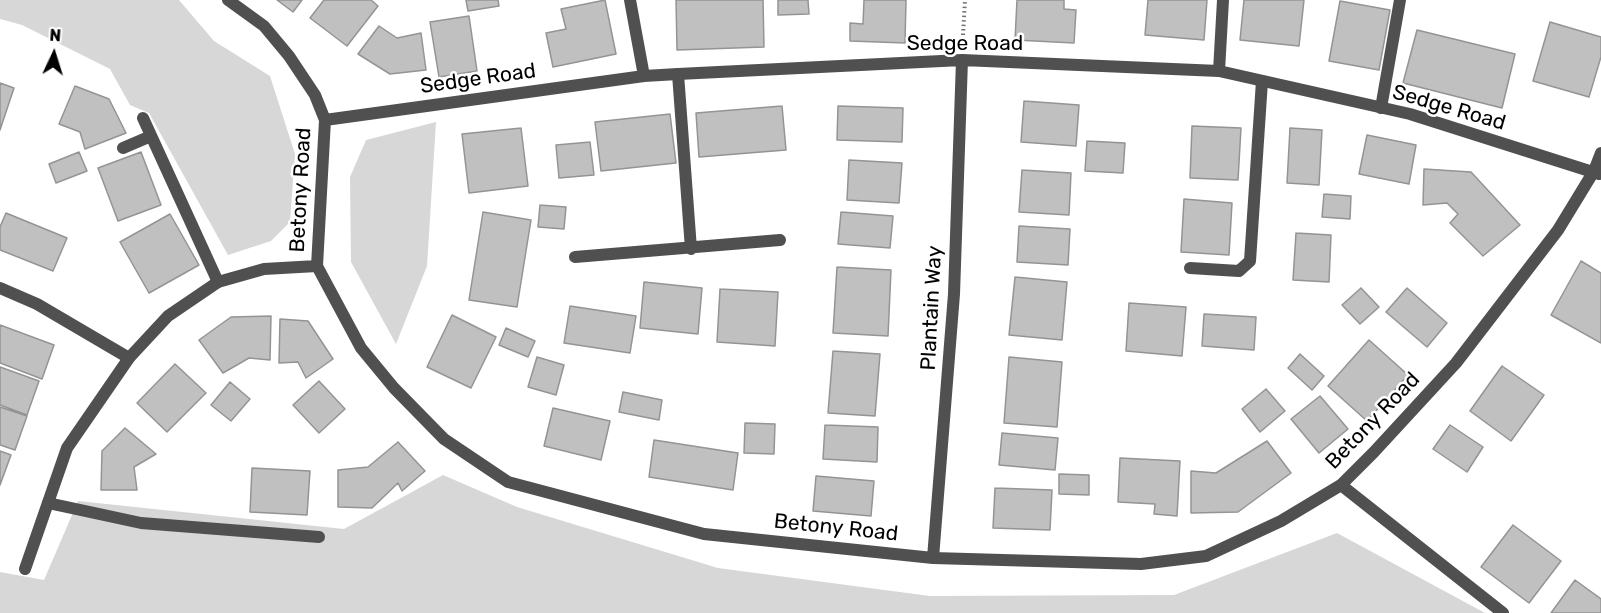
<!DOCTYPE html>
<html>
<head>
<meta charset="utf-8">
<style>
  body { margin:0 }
  #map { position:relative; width:1601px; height:613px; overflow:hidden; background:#fff; font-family:Rubik,sans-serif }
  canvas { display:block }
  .north { position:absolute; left:24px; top:24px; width:60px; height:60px; -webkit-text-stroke:4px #fff; paint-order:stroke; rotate:4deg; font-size:16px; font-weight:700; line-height:24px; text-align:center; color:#000 }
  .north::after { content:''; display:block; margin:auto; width:21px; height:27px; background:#000; clip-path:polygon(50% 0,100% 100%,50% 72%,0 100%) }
</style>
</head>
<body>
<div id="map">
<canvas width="1601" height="613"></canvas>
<div class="north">N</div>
</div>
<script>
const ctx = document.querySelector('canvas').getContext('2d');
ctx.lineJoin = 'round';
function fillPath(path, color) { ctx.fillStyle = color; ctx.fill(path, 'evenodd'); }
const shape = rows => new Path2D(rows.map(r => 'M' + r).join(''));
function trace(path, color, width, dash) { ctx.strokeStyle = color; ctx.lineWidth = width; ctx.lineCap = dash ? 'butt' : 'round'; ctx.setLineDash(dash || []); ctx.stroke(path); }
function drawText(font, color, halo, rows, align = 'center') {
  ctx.font = font + ' Rubik,sans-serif'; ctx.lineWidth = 5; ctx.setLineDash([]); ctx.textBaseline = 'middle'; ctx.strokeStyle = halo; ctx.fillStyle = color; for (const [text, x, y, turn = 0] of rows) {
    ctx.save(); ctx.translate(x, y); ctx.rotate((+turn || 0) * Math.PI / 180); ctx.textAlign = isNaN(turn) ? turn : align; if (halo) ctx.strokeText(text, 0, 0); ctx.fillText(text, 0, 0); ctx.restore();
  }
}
const green = shape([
  [0,0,179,0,214,41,270,76,295,154,290,222,271,241,228,255,149,113,130,105,110,69,22,25,0,19],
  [436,122,427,266,396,344,351,262,350,177,366,140],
  [443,475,517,507,718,568,930,596,1174,595,1337,533,1485,613,0,613,0,572,44,580,78,501,344,529]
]);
const building = shape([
  [277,0,302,0,293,12,277,0],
  [324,0,371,0,378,6,347,46,310,18,324,0],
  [466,0,498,0,499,6,468,11,466,0],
  [605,0,616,54,553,67,546,33,566,29,561,9,605,0],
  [676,0,763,0,764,47,677,50,676,0],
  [778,0,808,0,809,14,778,15,778,0],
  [864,0,906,0,905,43,850,41,850,23,863,24,864,0],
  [1017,0,1064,0,1064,9,1076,10,1074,43,1015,40,1017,0],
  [1148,0,1207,0,1204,40,1145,35,1148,0],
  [1244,0,1304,0,1299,46,1240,40,1244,0],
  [1340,1,1390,10,1379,70,1329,61,1340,1],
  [469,16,477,71,439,77,430,22,469,16],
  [1550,22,1601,37,1601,57,1589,97,1533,81,1550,22],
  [379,26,397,38,421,33,426,70,390,74,358,54,379,26],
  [1417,30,1515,54,1502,108,1403,83,1417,30],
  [0,83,14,88,0,130,0,83],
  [75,86,109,99,126,133,85,149,80,132,59,124,75,86],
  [1024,101,1079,105,1076,146,1021,142,1024,101],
  [782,106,786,150,699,157,696,113,782,106],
  [838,106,903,108,902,142,837,140,838,106],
  [670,114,676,163,601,171,595,122,670,114],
  [1192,126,1241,128,1238,180,1190,178,1192,126],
  [521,128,528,186,469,193,462,134,521,128],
  [1290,128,1322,130,1319,185,1287,183,1290,128],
  [1367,135,1416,145,1409,184,1359,174,1367,135],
  [1087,141,1125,143,1123,173,1085,171,1087,141],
  [590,142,594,175,559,178,556,145,590,142],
  [79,152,87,171,56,183,49,164,79,152],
  [141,152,161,205,118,221,98,168,141,152],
  [849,160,902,163,899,203,847,200,849,160],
  [1424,169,1471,172,1520,225,1483,256,1450,223,1458,214,1447,203,1423,205,1424,169],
  [1022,170,1071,173,1069,215,1019,212,1022,170],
  [1324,194,1351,196,1350,219,1322,217,1324,194],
  [1184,199,1232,203,1229,255,1181,252,1184,199],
  [540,205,566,207,564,229,538,227,540,205],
  [483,212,531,220,517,307,469,300,483,212],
  [841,212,893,216,890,248,838,244,841,212],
  [6,213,67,238,53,271,0,250,0,227,6,213],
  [170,214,199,265,149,293,120,242,170,214],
  [1019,226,1070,229,1068,265,1017,262,1019,226],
  [1296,233,1331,235,1329,282,1293,280,1296,233],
  [1581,261,1601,273,1601,343,1551,315,1581,261],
  [837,267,891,270,888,336,833,333,837,267],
  [1015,277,1067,282,1062,340,1009,335,1015,277],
  [644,282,702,288,698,334,640,328,644,282],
  [1361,288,1379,307,1360,324,1342,305,1361,288],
  [1407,288,1447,323,1427,347,1386,312,1407,288],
  [720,289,778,292,775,346,717,342,720,289],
  [1129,303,1186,307,1182,356,1126,351,1129,303],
  [570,306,636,316,630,353,564,343,570,306],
  [1204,314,1256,317,1254,350,1202,346,1204,314],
  [452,315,496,337,471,388,427,367,452,315],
  [271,316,270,360,249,358,223,373,199,340,231,317,271,316],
  [280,319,308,321,333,359,306,378,298,362,279,363,280,319],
  [0,325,54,345,42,379,0,363,0,325],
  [506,328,535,341,528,357,499,345,506,328],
  [1369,340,1408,375,1367,421,1328,386,1369,340],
  [833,351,880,354,875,416,828,413,833,351],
  [1300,354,1324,376,1312,390,1288,368,1300,354],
  [537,357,564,365,556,395,528,387,537,357],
  [1009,357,1062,362,1057,427,1004,423,1009,357],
  [175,364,206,393,167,432,137,403,175,364],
  [1502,366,1544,395,1511,441,1470,411,1502,366],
  [0,367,39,381,27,415,0,405,0,367],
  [319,381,345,409,319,433,293,405,319,381],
  [230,382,250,399,231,421,211,405,230,382],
  [1266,389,1285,411,1260,432,1242,409,1266,389],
  [623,392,662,400,659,420,619,412,623,392],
  [1320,396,1348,429,1319,453,1291,419,1320,396],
  [0,407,27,416,15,450,0,445,0,407],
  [553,408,610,421,601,460,544,446,553,408],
  [745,423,775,424,774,454,744,453,745,423],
  [825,425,878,427,877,462,823,459,825,425],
  [1450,425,1483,447,1467,472,1433,449,1450,425],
  [125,428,156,454,134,467,137,490,101,490,102,451,125,428],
  [1002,433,1058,438,1055,470,999,465,1002,433],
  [654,440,738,453,733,490,649,477,654,440],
  [1267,441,1291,473,1238,512,1191,513,1191,471,1216,473,1267,441],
  [398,442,425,471,402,491,398,483,372,508,338,507,338,470,368,467,398,442],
  [0,451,11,455,0,485,0,451],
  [1120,458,1180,461,1177,516,1154,514,1155,504,1118,502,1120,458],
  [252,468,310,471,307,515,250,512,252,468],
  [1059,474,1089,475,1089,495,1059,494,1059,474],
  [816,476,874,481,871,516,813,511,816,476],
  [995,488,1052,490,1050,530,993,528,995,488],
  [1513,525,1561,561,1529,603,1481,567,1513,525],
  [1575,580,1601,599,1601,613,1551,613,1575,580]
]);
const path = shape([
  [963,35,965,0]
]);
const service = shape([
  [678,74,691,249],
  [1381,108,1400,0],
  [143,118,218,282],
  [123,148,151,136],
  [575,257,780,240],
  [1190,268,1239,271,1250,261,1262,81],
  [0,288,37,304,129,358],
  [1341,485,1503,613],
  [48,503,141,523,319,537]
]);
const minor = shape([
  [228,0,264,26,289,56,315,95,325,120,317,266,361,348,394,388,444,439,508,482,704,534,933,558,1141,564,1206,556,1281,521,1341,485,1374,452,1456,363,1558,230,1594,171,1601,153],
  [630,0,644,76],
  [1219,71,1223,0],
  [325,120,644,76,678,74,962,60,1219,71,1410,114,1599,174],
  [933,558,954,294,962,60],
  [25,569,67,448,129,358,168,316,218,282,264,269,317,266]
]);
const streetNames = [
  ["Sedge Road",965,44],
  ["Sedge Road",478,79,-8],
  ["Sedge Road",1449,108,16],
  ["Betony Road",301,190,-87],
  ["Plantain Way",932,308,-87],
  ["Betony Road",1373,421,-46],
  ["Betony Road",836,528,6]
];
fillPath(green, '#d7d7d7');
fillPath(building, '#c0c0c0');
trace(building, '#949494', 1.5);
trace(path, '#727272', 4, [1.5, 3]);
trace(service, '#505050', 12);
trace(minor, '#505050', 12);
drawText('21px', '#000', '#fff', streetNames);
</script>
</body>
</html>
